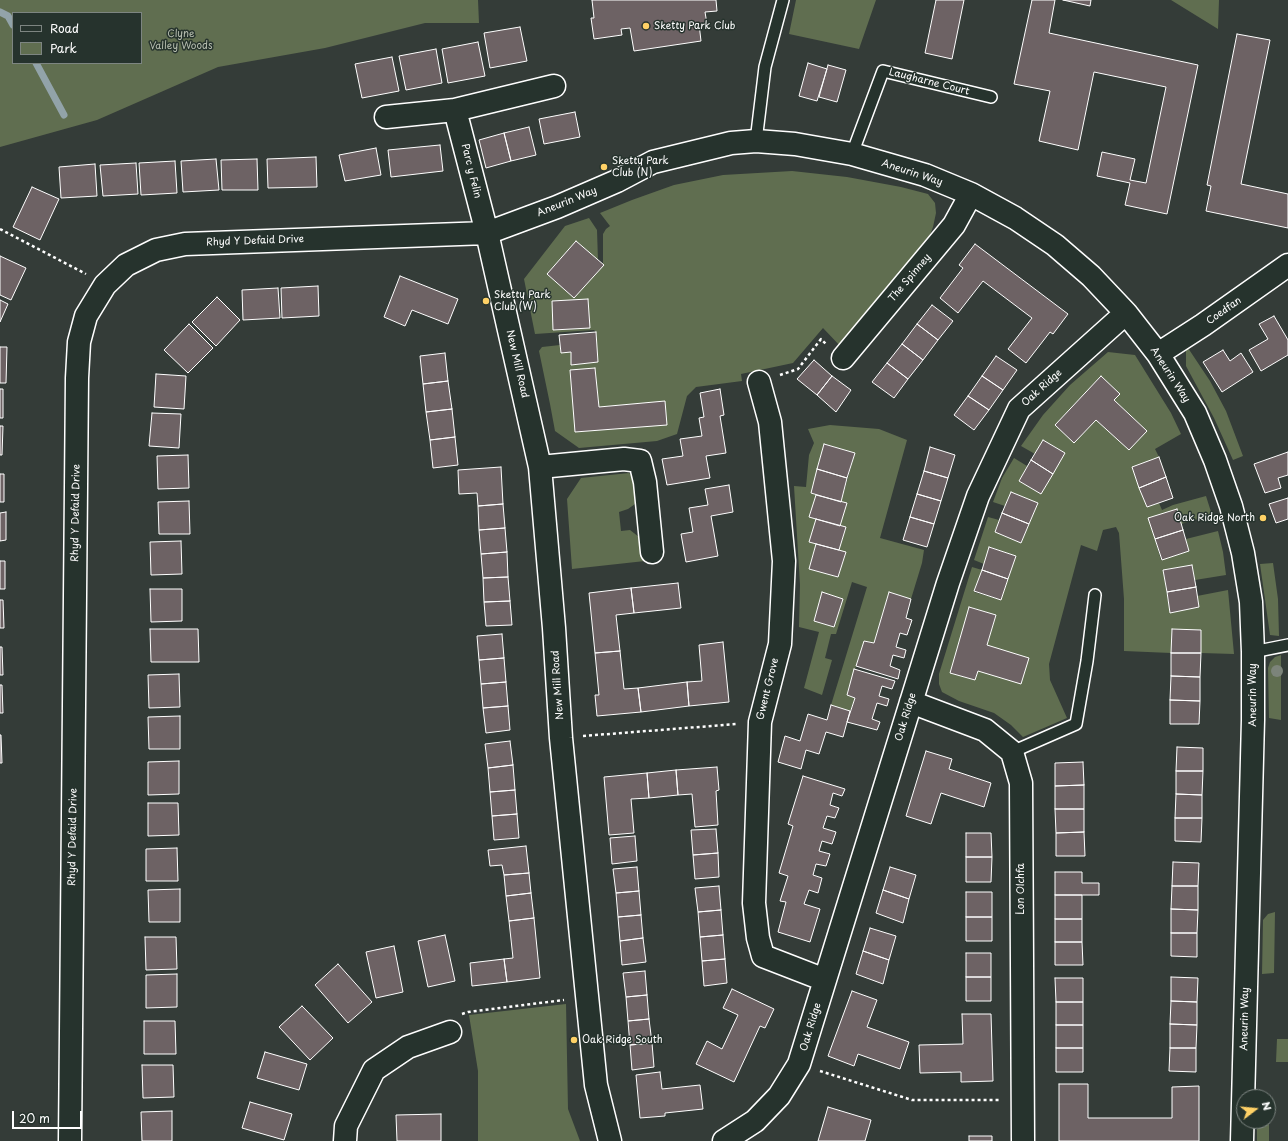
<!DOCTYPE html>
<html>
<head>
<meta charset="utf-8">
<style>
  body { margin:0 }
  #map { position:relative; width:1288px; height:1141px; overflow:hidden; background:#343c38; font-family:"Playpen Sans",sans-serif }
  canvas { display:block }
  .legend { position:absolute; left:12px; top:12px; width:130px; height:52px; box-sizing:border-box; background:#26332d; border:1px solid #7d8581; margin:0; padding:5px 7px; list-style:none; font-size:12px; color:#fff }
  .legend li { display:flex; align-items:center; gap:8px; height:20px }
  .legend b { width:20px; border:1px solid #7d8581 }
  .north { position:absolute; left:1236px; top:1089px; width:40px; height:40px; box-sizing:border-box; background:#26332d; border:1px solid #7d8581; border-radius:50%; rotate:74deg; font-size:11px; font-weight:700; line-height:16px; text-align:center; color:#fff }
  .north::after { content:''; display:block; margin:auto; width:14px; height:18px; background:#ffd166; clip-path:polygon(50% 0,100% 100%,50% 72%,0 100%) }
  .scale { position:absolute; left:12px; top:1111px; width:70px; height:18px; box-sizing:border-box; border:2px solid #fff; border-top:0; padding-left:5px; font-size:12px; line-height:14px; white-space:nowrap; color:#fff; -webkit-text-stroke:3px #26332d; paint-order:stroke }
</style>
</head>
<body>
<div id="map">
<canvas width="1288" height="1141"></canvas>
<ul class="legend">
<li><b style="height:5px;background:#26332d"></b>Road</li>
<li><b style="height:11px;background:#606e50"></b>Park</li>
</ul>
<div class="north">N</div>
<div class="scale">20 m</div>
</div>
<script>
const ctx = document.querySelector('canvas').getContext('2d');
ctx.lineJoin = 'round';
function fillPath(path, color) { ctx.fillStyle = color; ctx.fill(path, 'evenodd'); }
const shape = rows => new Path2D(rows.map(r => 'M' + r).join(''));
function trace(path, color, width, dash) { ctx.strokeStyle = color; ctx.lineWidth = width; ctx.lineCap = dash ? 'butt' : 'round'; ctx.setLineDash(dash || []); ctx.stroke(path); }
function drawText(font, color, halo, rows, align = 'center') {
  ctx.font = font + ' "Playpen Sans",sans-serif'; ctx.lineWidth = 3; ctx.setLineDash([]); ctx.textBaseline = 'middle'; ctx.strokeStyle = halo; ctx.fillStyle = color; for (const [text, x, y, turn = 0] of rows) {
    ctx.save(); ctx.translate(x, y); ctx.rotate((+turn || 0) * Math.PI / 180); ctx.textAlign = isNaN(turn) ? turn : align; if (halo) ctx.strokeText(text, 0, 0); ctx.fillText(text, 0, 0); ctx.restore();
  }
}
const green = shape([
  [0,0,478,0,479,23,425,23,325,48,218,67,97,120,0,147],
  [13,13,141,13,141,63,13,63],
  [796,0,876,0,859,49,789,34],
  [1171,0,1219,0,1218,29],
  [792,171,847,177,901,187,928,194,935,203,936,213,933,227,928,240,843,349,823,328,793,363,741,374,742,381,696,387,687,396,677,434,657,441,579,448,555,431,550,404,539,351,542,347,560,345,561,352,571,352,572,365,598,362,596,332,594,330,535,334,524,279,565,226,589,218,597,230,598,261,576,241,547,274,574,298,603,265,603,234,606,229,610,226,600,213,632,200,674,185,723,175],
  [588,299,590,328,554,330,552,301],
  [595,369,599,407,665,402,667,424,576,432,570,370],
  [1188,348,1210,381,1226,411,1243,456,1233,460,1214,418,1186,366,1186,350],
  [1108,352,1135,355,1171,413,1181,434,1155,449,1159,457,1139,488,1147,507,1159,503,1162,510,1173,505,1206,496,1212,515,1181,524,1149,518,1161,560,1189,551,1186,539,1218,531,1223,552,1226,575,1195,580,1192,565,1163,570,1170,613,1199,607,1197,596,1228,590,1234,654,1201,653,1201,630,1172,629,1171,653,1124,651,1124,599,1119,533,1116,527,1103,530,1097,551,1081,545,1049,664,1050,680,1067,718,1023,737,1011,725,994,713,959,701,942,692,939,684,939,674,972,567,982,570,974,592,1001,600,1016,556,990,547,984,564,974,560,988,517,999,520,995,532,1021,543,1038,503,1011,492,1005,506,993,502,1002,478,1014,458,1027,466,1019,481,1041,494,1065,453,1043,440,1035,454,1021,446,1043,415,1070,385],
  [1101,376,1120,394,1114,400,1147,431,1129,450,1096,420,1074,443,1055,425],
  [970,607,996,615,987,645,975,680,950,673],
  [830,425,879,429,907,440,880,538,924,550,922,563,911,599,889,592,874,643,864,641,847,695,855,698,850,711,831,705,867,587,852,582,836,634,831,634,825,658,832,660,822,695,804,688,819,632,799,627,800,585,794,486,806,487,809,455,814,443,808,429],
  [824,444,855,453,841,502,846,504,840,526,846,528,839,550,846,553,838,577,809,569,816,544,809,542,816,519,809,517,816,495,811,493],
  [822,593,843,599,834,627,814,621],
  [629,473,634,476,638,497,635,504,628,509,619,512,621,531,630,530,639,537,645,561,572,569,567,499,581,478],
  [1273,563,1278,599,1279,636,1270,635,1260,564],
  [1281,655,1281,720,1269,718,1268,668,1270,662,1275,657],
  [1275,912,1274,973,1262,974,1263,920,1268,914],
  [566,1004,568,1109,580,1141,478,1141,478,1071,469,1015],
  [1277,1039,1288,1039,1288,1062,1276,1062],
  [1268,1112,1269,1112,1269,1141,1257,1141,1257,1121,1268,1121]
]);
const stream = shape([
  [0,12,8,16,13,25],
  [36,63,64,115]
]);
const building = shape([
  [592,0,716,0,717,11,705,12,707,24,699,24,701,41,634,51,630,28,621,29,622,35,594,39,591,18,594,18,592,0],
  [936,0,964,0,952,59,925,53,936,0],
  [1032,0,1055,0,1049,33,1198,65,1167,214,1125,205,1130,183,1097,176,1102,152,1135,159,1130,180,1146,183,1166,87,1094,72,1078,150,1039,141,1050,91,1014,84,1032,0],
  [1063,0,1091,0,1090,6,1063,0],
  [520,27,527,61,490,68,484,33,520,27],
  [1237,34,1270,40,1241,184,1288,194,1288,228,1206,211,1211,186,1207,185,1237,34],
  [478,42,485,76,448,83,442,49,478,42],
  [436,49,442,83,406,90,399,56,436,49],
  [392,57,399,91,362,98,355,64,392,57],
  [808,63,827,69,817,101,799,96,808,63],
  [828,65,846,70,837,102,819,97,828,65],
  [575,112,580,137,544,144,539,119,575,112],
  [529,127,536,155,511,161,504,133,529,127],
  [504,133,511,161,486,168,479,140,504,133],
  [440,145,443,171,391,177,388,150,440,145],
  [376,148,381,175,345,181,339,155,376,148],
  [316,157,317,187,268,188,267,159,316,157],
  [216,159,219,190,183,192,181,161,216,159],
  [257,159,258,190,222,190,221,160,257,159],
  [175,161,177,193,141,195,139,163,175,161],
  [136,163,138,194,103,196,100,165,136,163],
  [95,164,97,196,61,198,59,167,95,164],
  [32,187,59,199,40,240,13,227,32,187],
  [576,241,604,265,574,298,547,274,576,241],
  [975,244,1068,314,1053,334,1050,332,1026,363,1008,349,1032,318,983,281,958,313,940,298,963,268,959,265,975,244],
  [0,256,26,268,11,300,0,295,0,256],
  [400,276,458,299,448,324,412,310,405,326,384,317,400,276],
  [318,286,319,316,282,318,281,288,318,286],
  [278,288,280,318,243,320,242,290,278,288],
  [217,297,240,320,216,346,192,322,217,297],
  [588,299,590,328,553,330,552,301,588,299],
  [0,300,8,304,0,322,0,300],
  [932,305,953,321,938,340,917,324,932,305],
  [1274,316,1288,340,1288,355,1261,371,1249,350,1268,339,1259,324,1274,316],
  [189,324,213,348,188,373,164,350,189,324],
  [917,324,938,340,923,360,902,344,917,324],
  [596,332,598,362,571,365,571,352,561,353,559,335,596,332],
  [902,344,923,360,908,379,887,363,902,344],
  [0,347,7,347,6,383,0,383,0,347],
  [1223,350,1230,361,1241,353,1253,372,1222,392,1203,362,1223,350],
  [445,353,448,381,423,384,420,356,445,353],
  [996,356,1017,370,1003,390,982,376,996,356],
  [814,360,832,376,817,395,797,379,814,360],
  [887,363,908,379,894,398,872,382,887,363],
  [595,368,599,407,665,401,667,425,575,432,570,370,595,368],
  [156,374,186,376,184,409,154,407,156,374],
  [832,376,851,390,836,412,817,395,832,376],
  [982,376,1003,390,989,410,968,396,982,376],
  [1101,376,1120,394,1114,400,1147,431,1129,450,1096,420,1074,443,1055,425,1101,376],
  [448,381,452,409,426,412,423,384,448,381],
  [0,389,3,389,3,418,0,418,0,389],
  [720,389,724,415,720,416,726,453,706,456,710,478,667,485,662,459,683,456,680,439,702,436,699,418,704,417,700,393,720,389],
  [968,396,989,410,974,430,954,415,968,396],
  [452,409,455,437,430,440,426,412,452,409],
  [152,413,181,414,179,448,149,446,152,413],
  [0,426,3,426,2,455,0,455,0,426],
  [455,437,458,465,433,468,430,440,455,437],
  [1043,440,1065,453,1053,474,1031,460,1043,440],
  [824,444,855,453,847,478,817,469,824,444],
  [930,447,955,455,948,478,924,471,930,447],
  [1288,452,1288,475,1278,478,1281,488,1265,493,1254,464,1288,452],
  [188,455,189,488,158,489,157,456,188,455],
  [1159,457,1166,477,1139,488,1132,467,1159,457],
  [1031,460,1053,474,1041,494,1019,481,1031,460],
  [501,467,503,504,478,506,477,493,459,494,458,470,501,467],
  [817,469,847,478,841,502,811,493,817,469],
  [924,471,948,478,941,501,917,494,924,471],
  [0,474,4,474,4,502,0,502,0,474],
  [1166,477,1173,498,1147,507,1139,488,1166,477],
  [729,485,733,512,711,516,718,556,686,562,681,534,693,532,689,508,708,505,705,489,729,485],
  [1011,492,1038,503,1029,524,1002,513,1011,492],
  [917,494,941,501,934,524,910,517,917,494],
  [816,495,847,503,840,526,809,517,816,495],
  [1288,498,1288,519,1276,523,1269,504,1288,498],
  [189,501,190,534,159,534,158,502,189,501],
  [503,504,505,528,479,530,478,506,503,504],
  [1177,509,1183,530,1155,539,1148,518,1177,509],
  [6,512,6,540,0,541,0,513,6,512],
  [1002,513,1029,524,1021,543,995,532,1002,513],
  [910,517,934,524,927,547,903,540,910,517],
  [816,519,846,527,839,550,809,542,816,519],
  [505,528,507,552,481,554,479,530,505,528],
  [1183,530,1189,551,1162,560,1155,539,1183,530],
  [181,541,182,574,151,575,150,542,181,541],
  [816,544,846,552,838,577,809,569,816,544],
  [989,547,1016,556,1008,579,982,570,989,547],
  [507,552,508,577,483,578,481,554,507,552],
  [0,561,5,561,5,589,0,589,0,561],
  [1192,565,1196,587,1167,592,1163,570,1192,565],
  [982,570,1008,579,1001,600,974,591,982,570],
  [508,577,510,601,484,602,483,578,508,577],
  [678,583,681,608,634,613,631,588,678,583],
  [1196,587,1199,607,1170,613,1167,592,1196,587],
  [631,588,634,613,616,615,620,651,595,653,589,593,631,588],
  [150,589,182,589,182,621,151,622,150,589],
  [822,592,843,599,834,627,814,621,822,592],
  [889,592,911,599,906,618,912,620,907,635,900,633,896,647,906,650,904,658,893,655,890,666,900,670,898,679,856,666,864,641,874,643,889,592],
  [0,600,3,600,4,628,0,628,0,600],
  [510,601,512,625,486,626,484,602,510,601],
  [969,607,996,615,987,645,1029,658,1021,684,978,671,975,680,950,673,969,607],
  [150,629,198,629,199,662,151,662,150,629],
  [1172,629,1201,630,1201,653,1171,653,1172,629],
  [502,634,504,658,479,660,477,636,502,634],
  [723,642,729,702,689,706,687,682,702,681,699,645,723,642],
  [0,647,2,647,3,675,0,675,0,647],
  [620,651,624,689,638,688,641,712,597,716,595,695,599,695,595,653,620,651],
  [1171,653,1201,653,1200,677,1171,676,1171,653],
  [504,658,506,682,481,684,479,660,504,658],
  [854,669,895,681,892,689,882,686,879,696,889,699,887,706,877,703,872,719,880,722,877,730,847,722,855,698,847,695,854,669],
  [179,674,180,707,149,708,148,675,179,674],
  [1171,676,1200,677,1200,701,1170,700,1171,676],
  [506,682,508,706,483,708,481,684,506,682],
  [687,682,689,706,641,712,638,688,687,682],
  [0,685,2,685,3,713,0,713,0,685],
  [1170,700,1200,701,1199,724,1170,724,1170,700],
  [831,705,850,711,843,737,826,732,819,754,806,750,801,769,778,762,785,736,800,741,808,714,827,720,831,705],
  [508,706,510,730,486,733,483,708,508,706],
  [180,716,180,749,149,749,148,717,180,716],
  [0,735,1,735,2,763,0,763,0,735],
  [510,741,513,765,488,768,485,744,510,741],
  [1177,747,1203,748,1203,771,1176,771,1177,747],
  [926,751,952,759,949,769,991,783,984,807,941,793,931,824,906,816,926,751],
  [179,761,179,794,148,795,148,762,179,761],
  [1083,762,1084,785,1055,786,1055,763,1083,762],
  [513,765,515,790,490,792,488,768,513,765],
  [717,767,719,790,716,791,718,825,695,827,692,794,678,795,676,770,717,767],
  [676,770,678,795,649,798,647,773,676,770],
  [1176,771,1203,771,1202,795,1176,794,1176,771],
  [647,773,649,798,631,799,634,833,609,835,604,777,647,773],
  [803,776,845,789,842,796,833,793,830,805,839,808,835,818,827,816,823,828,836,832,832,844,822,841,819,851,830,854,826,866,816,864,813,875,822,878,818,893,809,890,804,904,820,909,810,942,778,932,786,902,780,901,788,876,779,873,793,826,788,824,803,776],
  [1084,785,1084,809,1055,809,1055,786,1084,785],
  [515,790,517,814,492,816,490,792,515,790],
  [1176,794,1202,795,1202,818,1175,818,1176,794],
  [148,803,178,803,179,835,148,836,148,803],
  [1055,809,1084,809,1084,832,1056,833,1055,809],
  [517,814,519,838,494,840,492,816,517,814],
  [1175,818,1202,818,1201,842,1175,841,1175,818],
  [716,829,718,853,693,855,691,830,716,829],
  [1084,832,1085,856,1056,856,1056,833,1084,832],
  [966,833,991,833,992,857,966,857,966,833],
  [635,836,637,861,612,864,610,838,635,836],
  [526,846,529,873,504,875,502,865,490,866,488,850,526,846],
  [177,848,178,881,146,881,146,849,177,848],
  [718,853,719,877,695,879,693,855,718,853],
  [966,857,992,857,991,882,966,882,966,857],
  [1173,862,1199,863,1198,886,1172,886,1173,862],
  [637,867,639,891,616,893,613,869,637,867],
  [890,867,916,875,909,899,883,890,890,867],
  [1055,872,1082,872,1082,883,1099,883,1099,895,1055,895,1055,872],
  [529,873,531,893,506,896,504,875,529,873],
  [719,886,721,910,698,912,695,888,719,886],
  [1172,886,1198,886,1198,910,1171,909,1172,886],
  [180,889,180,922,149,922,148,890,180,889],
  [883,890,909,899,903,923,876,913,883,890],
  [639,891,641,915,618,917,616,893,639,891],
  [966,892,992,892,992,917,966,917,966,892],
  [531,893,534,918,509,921,506,896,531,893],
  [1055,895,1082,895,1082,919,1055,919,1055,895],
  [1171,909,1198,910,1197,933,1171,933,1171,909],
  [721,910,723,935,700,937,698,912,721,910],
  [641,915,643,938,620,941,618,917,641,915],
  [966,917,992,917,992,941,966,941,966,917],
  [534,918,540,978,507,982,504,959,513,958,509,921,534,918],
  [1055,919,1082,919,1082,942,1055,942,1055,919],
  [870,928,896,936,889,960,863,951,870,928],
  [1171,933,1197,933,1197,957,1171,956,1171,933],
  [445,935,455,981,428,987,418,941,445,935],
  [723,935,725,959,702,961,700,937,723,935],
  [145,937,176,937,177,969,146,970,145,937],
  [643,938,646,962,622,965,620,941,643,938],
  [1055,942,1082,942,1083,965,1055,965,1055,942],
  [394,946,403,992,376,998,366,952,394,946],
  [863,951,889,960,883,984,856,974,863,951],
  [966,953,991,953,991,977,966,977,966,953],
  [504,959,507,982,472,986,470,963,504,959],
  [725,959,727,983,704,986,702,961,725,959],
  [338,964,372,1002,348,1023,315,985,338,964],
  [645,971,647,995,626,997,623,973,645,971],
  [177,974,177,1007,146,1008,146,975,177,974],
  [966,977,991,977,991,1001,966,1001,966,977],
  [1171,977,1198,978,1197,1002,1171,1001,1171,977],
  [1055,978,1083,978,1083,1002,1056,1002,1055,978],
  [732,989,774,1009,765,1028,760,1026,734,1082,696,1064,707,1041,722,1049,738,1015,723,1008,732,989],
  [852,991,877,1000,867,1027,909,1042,900,1069,858,1054,854,1066,828,1056,852,991],
  [647,995,649,1019,628,1021,626,997,647,995],
  [1171,1001,1197,1002,1197,1025,1170,1024,1171,1001],
  [1056,1002,1083,1002,1083,1025,1056,1025,1056,1002],
  [302,1006,333,1038,310,1060,279,1027,302,1006],
  [962,1014,991,1014,993,1081,961,1082,961,1072,920,1073,919,1045,963,1044,962,1014],
  [649,1019,652,1043,630,1045,628,1021,649,1019],
  [144,1021,175,1021,176,1054,144,1054,144,1021],
  [1170,1024,1197,1025,1196,1048,1170,1048,1170,1024],
  [1056,1025,1083,1025,1083,1048,1056,1048,1056,1025],
  [652,1043,654,1067,632,1070,630,1045,652,1043],
  [1056,1048,1083,1048,1083,1072,1056,1072,1056,1048],
  [1170,1048,1196,1048,1196,1072,1169,1071,1170,1048],
  [265,1052,307,1064,299,1090,257,1078,265,1052],
  [142,1065,173,1065,174,1097,143,1098,142,1065],
  [660,1072,662,1089,700,1085,703,1109,665,1113,665,1116,640,1118,636,1075,660,1072],
  [1059,1084,1088,1084,1088,1118,1172,1118,1172,1087,1199,1086,1199,1141,1059,1141,1059,1084],
  [250,1102,292,1114,284,1140,242,1128,250,1102],
  [828,1107,871,1120,865,1141,818,1141,828,1107],
  [172,1111,172,1141,142,1141,141,1112,172,1111],
  [441,1114,441,1141,397,1141,396,1115,441,1114],
  [969,1136,992,1136,992,1141,969,1141,969,1136]
]);
const path = shape([
  [0,229,86,274],
  [780,375,798,369,821,339,826,344],
  [583,736,737,724],
  [462,1014,468,1012,564,1000],
  [820,1071,912,1100,1000,1100]
]);
const lane = shape([
  [756,141,765,67,783,0],
  [852,154,883,71,991,97],
  [1253,652,1288,645],
  [1012,752,1076,724,1087,661,1095,595]
]);
const street = shape([
  [455,110,487,233,540,467,554,628,561,738,596,1085,610,1141],
  [386,117,455,110,554,86],
  [1158,354,1203,325,1288,265],
  [843,358,954,225,971,194],
  [759,382,770,422,784,561,780,644,760,722,754,903,758,938,763,956,825,980],
  [540,467,624,459,640,461,645,482,652,552],
  [911,702,985,730,1012,752,1021,783,1023,1141],
  [70,1141,77,378,79,342,86,316,105,285,126,265,156,250,185,244,487,233,557,207,617,181,653,162,731,143,756,141,795,144,852,154,925,175,971,194,1015,218,1055,245,1091,276,1126,313,1158,354,1195,413,1215,460,1231,506,1243,553,1251,602,1253,652,1253,720,1242,1141],
  [345,1141,346,1126,374,1070,408,1047,450,1032],
  [724,1141,755,1121,779,1096,799,1064,948,583,978,496,1019,409,1126,313]
]);
const trees = [
  [1277,671]
];
const markers = [
  [646,26,4,"#ffd166"],
  [604,167,4,"#ffd166"],
  [486,301,4,"#ffd166"],
  [1263,518,4,"#ffd166"],
  [574,1040,4,"#ffd166"]
];
const poiNames = [
  ["Sketty Park Club",654,26],
  ["Sketty Park",612,161],
  ["Club (N)",612,173],
  ["Sketty Park",494,295],
  ["Club (W)",494,307],
  ["Oak Ridge North",1255,518,"right"],
  ["Oak Ridge South",582,1040]
];
const parkNames = [
  ["Clyne",181,34],
  ["Valley Woods",181,46]
];
const streetNames = [
  ["Laugharne Court",929,82,14],
  ["Parc y Felin",471,171,76],
  ["Aneurin Way",912,173,18],
  ["Aneurin Way",567,202,-22],
  ["Rhyd Y Defaid Drive",255,241,-2],
  ["The Spinney",910,278,-50],
  ["Coedfan",1224,311,-35],
  ["New Mill Road",517,364,77],
  ["Aneurin Way",1170,375,57],
  ["Oak Ridge",1042,388,-42],
  ["Rhyd Y Defaid Drive",76,513,-89],
  ["New Mill Road",558,685,-94],
  ["Gwent Grove",768,689,-76],
  ["Aneurin Way",1253,695,-90],
  ["Oak Ridge",906,717,-73],
  ["Rhyd Y Defaid Drive",73,837,-89],
  ["Lon Olchfa",1021,889,-90],
  ["Aneurin Way",1245,1019,-89],
  ["Oak Ridge",811,1027,-73]
];
fillPath(green, '#606e50');
trace(stream, '#92a3a9', 7);
fillPath(building, '#6d6264');
trace(building, '#fff', 1);
trace(lane, '#fff', 14);
trace(street, '#fff', 25);
trace(path, '#fff', 2.5, [3, 3]);
trace(lane, '#26332d', 11);
trace(street, '#26332d', 22);
ctx.fillStyle = '#7c847a';
for (const [x, y] of trees) { ctx.beginPath(); ctx.arc(x, y, 6, 0, 2 * Math.PI); ctx.fill(); }
for (const [x, y, r, color] of markers) { const dot = new Path2D(); dot.arc(x, y, r, 0, 2 * Math.PI); ctx.fillStyle = color; ctx.fill(dot); trace(dot, '#26332d', 1.5); }
drawText('10px', '#fff', '#26332d', poiNames, 'left');
drawText('10px', '#b7beb0', '#26332d', parkNames);
drawText('10px', '#fff', '#26332d', streetNames);
</script>
</body>
</html>
